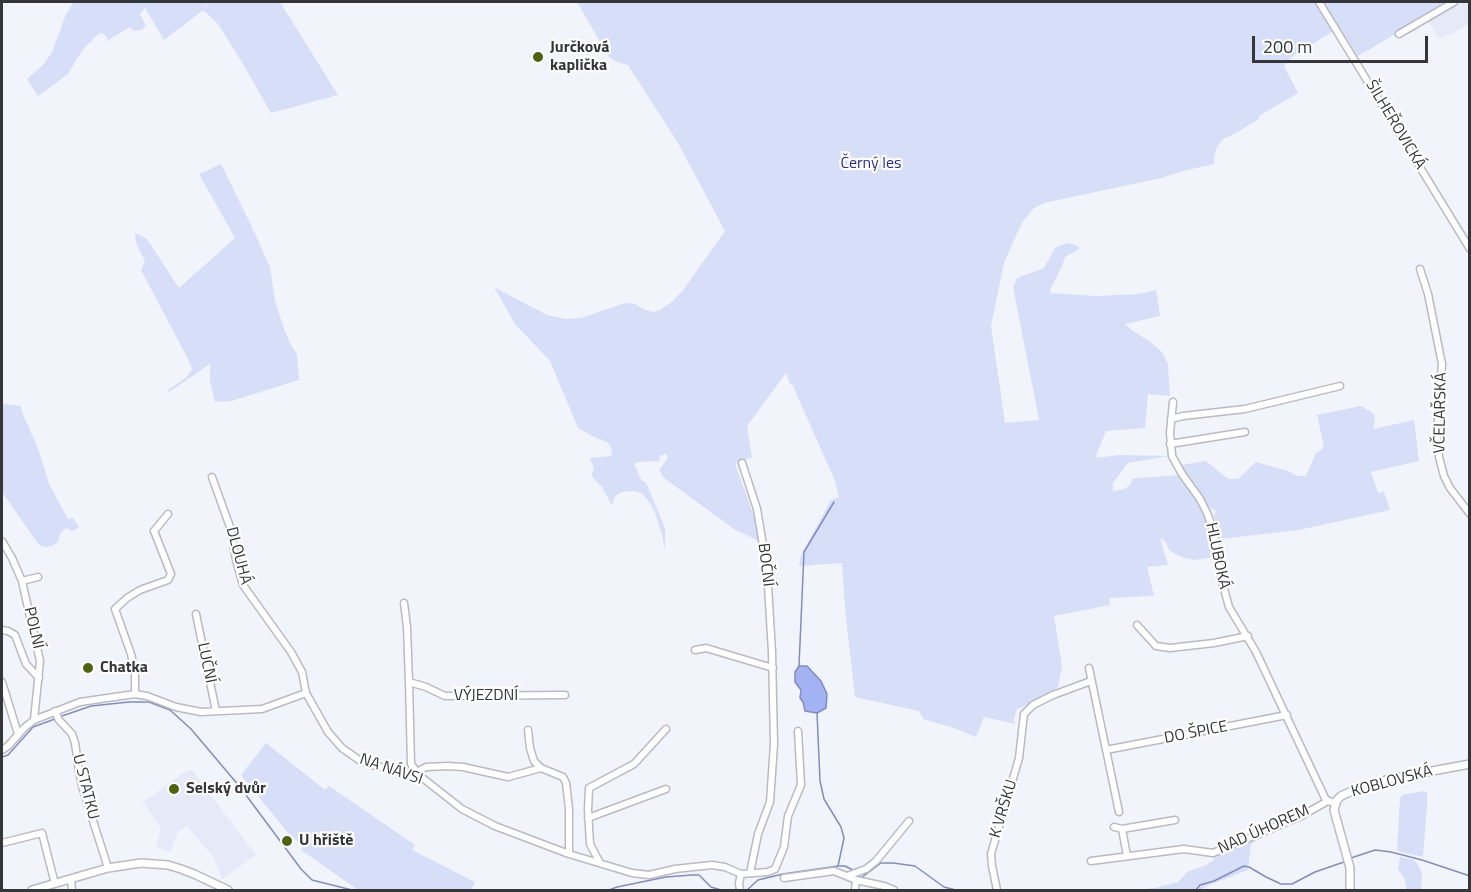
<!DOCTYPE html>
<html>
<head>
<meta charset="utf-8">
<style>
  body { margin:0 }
  #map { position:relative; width:1471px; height:892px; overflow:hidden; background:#f2f4fc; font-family:"Titillium Web",sans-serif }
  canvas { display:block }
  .frame { position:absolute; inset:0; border:3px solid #353639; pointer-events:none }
  .scale { position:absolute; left:1252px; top:36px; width:176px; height:27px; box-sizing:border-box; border:3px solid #353639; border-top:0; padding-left:8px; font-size:18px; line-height:21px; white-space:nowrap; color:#353639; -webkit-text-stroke:4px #fff; paint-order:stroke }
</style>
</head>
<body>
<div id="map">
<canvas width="1471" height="892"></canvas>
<div class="frame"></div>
<div class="scale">200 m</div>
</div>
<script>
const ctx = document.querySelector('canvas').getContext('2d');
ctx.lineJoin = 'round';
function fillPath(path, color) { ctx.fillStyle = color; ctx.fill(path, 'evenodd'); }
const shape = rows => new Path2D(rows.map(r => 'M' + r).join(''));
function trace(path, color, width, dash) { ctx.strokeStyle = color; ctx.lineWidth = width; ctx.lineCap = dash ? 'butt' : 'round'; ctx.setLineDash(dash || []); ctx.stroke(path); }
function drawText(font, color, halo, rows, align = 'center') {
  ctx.font = font + ' "Titillium Web",sans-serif'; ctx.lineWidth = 4.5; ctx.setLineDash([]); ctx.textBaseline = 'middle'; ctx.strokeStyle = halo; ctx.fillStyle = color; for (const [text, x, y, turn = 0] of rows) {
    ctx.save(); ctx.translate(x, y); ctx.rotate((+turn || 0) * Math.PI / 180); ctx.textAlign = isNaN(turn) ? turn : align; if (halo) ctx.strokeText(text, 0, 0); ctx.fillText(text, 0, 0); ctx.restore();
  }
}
const built = shape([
  [1457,2,1469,2,1469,24,1450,35,1449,34,1439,39,1427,19],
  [192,770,256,855,222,879,214,858,187,826,178,832,170,852,156,846,161,828,143,802,183,773]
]);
const green = shape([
  [74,2,204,2,208,9,205,2,280,2,338,95,271,113,243,64,218,24,204,11,202,11,164,40,145,8,140,14,146,26,141,30,133,31,130,27,110,39,111,43,104,34,100,33,93,38,92,41,86,46,78,57,68,74,38,96,27,79,44,64,52,52,66,14],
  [577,2,1450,2,1358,56,1340,28,1332,32,1294,55,1284,66,1298,93,1259,116,1259,119,1236,133,1223,139,1217,147,1214,157,1214,164,1183,171,1161,178,1044,203,1033,209,1024,220,1019,229,1004,263,991,326,1005,423,1039,420,1013,287,1017,278,1044,268,1055,248,1062,245,1069,243,1078,246,1079,247,1078,250,1065,257,1062,266,1050,290,1051,293,1096,296,1138,294,1156,290,1160,316,1125,324,1130,329,1149,341,1162,352,1168,364,1170,396,1148,394,1145,428,1106,431,1095,458,1120,455,1169,456,1128,463,1113,483,1113,491,1125,489,1130,485,1132,479,1138,478,1180,475,1197,498,1208,521,1210,532,1213,557,1195,560,1181,557,1169,550,1165,541,1160,538,1168,565,1147,567,1154,596,1109,598,1110,605,1054,616,1062,666,1058,687,1040,700,1017,709,1014,719,1015,724,984,717,976,737,954,728,923,719,919,711,855,697,845,608,842,563,799,566,801,555,831,500,839,497,835,481,792,384,790,384,786,373,747,426,752,457,735,464,764,544,759,544,755,539,734,529,664,478,659,470,668,458,666,454,660,456,659,461,639,462,634,464,642,481,644,481,647,485,665,528,665,551,662,534,655,513,650,503,642,493,633,491,622,492,617,495,614,498,612,506,602,487,594,479,591,474,593,472,594,469,590,458,611,456,612,450,610,446,607,442,592,436,578,428,550,361,515,324,494,287,547,315,566,319,581,318,625,303,635,304,643,309,653,312,658,311,672,302,683,290,725,231,678,143,628,65,617,62,609,57],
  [221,164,250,223,270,267,275,301,284,329,290,343,297,355,299,380,231,401,215,402,210,381,210,364,169,392,168,390,186,378,192,369,188,359,141,270,145,261,136,243,135,233,147,239,179,288,235,238,199,174],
  [2,404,21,406,22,412,39,451,49,484,68,519,73,518,79,527,72,531,66,528,60,534,58,542,52,546,45,547,39,545,2,492],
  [1361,406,1374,414,1375,421,1373,429,1414,420,1419,461,1371,472,1378,493,1384,492,1390,510,1299,530,1220,539,1216,533,1214,515,1216,511,1204,504,1201,496,1181,465,1205,461,1214,467,1220,473,1229,479,1238,479,1256,462,1288,471,1297,476,1306,476,1316,453,1320,451,1324,446,1317,415],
  [266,743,325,790,329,786,415,845,412,850,475,882,471,890,358,890,301,850,303,846,288,833,241,775],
  [1424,791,1427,792,1427,806,1423,857,1397,851,1400,798,1402,795],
  [1274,831,1251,844,1248,870,1207,886,1201,890,1138,890,1155,888,1178,882,1187,872,1206,865,1214,860,1213,856],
  [1400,857,1414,860,1420,868,1422,876,1421,890,1407,890,1404,878,1398,869]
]);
const water = shape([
  [799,666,807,666,821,681,827,694,826,708,817,713,805,711,803,702,800,698,801,690,795,682,795,672,799,666]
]);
const stream = shape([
  [799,666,804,552,834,502],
  [817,713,820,781,824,799,841,827,844,838,838,866],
  [62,716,91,706,129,702,149,702,170,710,191,729,240,787,301,869,312,880,352,890],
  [2,757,8,755,33,727,55,719],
  [1351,858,1375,850,1391,852,1422,860,1470,876],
  [857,874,861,878,881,863,893,863,915,866,944,887,956,890],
  [609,890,617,887,666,877,692,875,699,875,711,887,721,890],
  [747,890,758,880,783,874,838,866,845,866,853,870],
  [1196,890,1200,885,1214,881,1244,866,1249,867,1266,877,1281,884,1292,884,1315,872,1344,862]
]);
const minor = shape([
  [1319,2,1470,249],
  [1399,34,1454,2],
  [1420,269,1428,294,1442,364,1437,433,1439,457,1444,476,1450,488,1470,514],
  [1173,402,1170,433,1172,456,1182,474,1200,499,1208,515,1214,534,1220,574,1229,607,1256,652,1325,798,1328,801,1335,803],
  [1171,419,1183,416,1245,409,1340,386],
  [1170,444,1245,432],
  [742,463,757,509,767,569,772,652,774,744,770,802,758,834,750,873],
  [212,477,230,527,236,560,243,585,291,652,302,672,306,693,328,732,342,748,359,760,368,764,420,776,462,809,495,826,569,854,632,873,649,875,675,869,712,865,725,867,741,874,768,872,775,869,784,847,788,816,801,785,798,731],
  [2,541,12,558,22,581,40,661,34,720],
  [22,581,38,577],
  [404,603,407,627,409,682,411,764,420,776],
  [196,614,216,711],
  [1137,625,1156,646,1170,648,1214,643,1248,636],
  [2,630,8,631,15,635,26,664,39,678],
  [695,650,706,648,773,668],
  [1089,668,1119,812],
  [2,682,18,734],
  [409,682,426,687,445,696,565,695],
  [135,694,135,672,131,654,115,609,127,598,140,590,168,580,171,574,154,531,168,514],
  [55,711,59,720,72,734,75,743,79,771,82,786,108,868],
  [528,730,530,748,534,761,541,768,563,777,566,783,569,809,569,854],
  [2,750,8,746,24,728,34,720,80,702,135,694,147,696,176,707,201,712,262,709,306,693],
  [1106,750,1287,715],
  [417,772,426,767,448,766,463,767,508,777,541,768],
  [588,818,666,789],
  [1114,827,1122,829,1175,820],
  [1122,829,1127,856],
  [2,843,42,833,55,884],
  [1091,861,1184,849,1213,853,1301,816,1328,801],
  [600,863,590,844,588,810,589,788,634,764,666,729],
  [847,876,866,869,876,861,909,821],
  [784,878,834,871,856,880,884,886,894,890],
  [71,879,72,890],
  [740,890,739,883,741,874],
  [855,890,856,880],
  [997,890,992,866,991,854,1019,758,1024,714,1033,705,1053,695,1091,681]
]);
const tertiary = shape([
  [32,890,108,868,141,863,168,865,181,869,194,874,228,890],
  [1350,890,1350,868,1334,810,1337,800,1341,796,1352,791,1389,779,1470,764]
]);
const markers = [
  [538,57,6,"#4d630f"],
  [88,668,6,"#4d630f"],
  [174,789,6,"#4d630f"],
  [287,841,6,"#4d630f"]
];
const poiNames = [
  ["Jurčková",550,48],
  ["kaplička",550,66],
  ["Chatka",100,668],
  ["Selský dvůr",186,789],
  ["U hřiště",299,841]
];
const streetNames = [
  ["ŠILHEŘOVICKÁ",1395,125,59],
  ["VČELAŘSKÁ",1441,413,-89],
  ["DLOUHÁ",238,556,75],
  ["HLUBOKÁ",1217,556,78],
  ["BOČNÍ",765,565,83],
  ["POLNÍ",33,628,77],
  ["LUČNÍ",206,663,78],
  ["VÝJEZDNÍ",486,696],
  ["DO ŠPICE",1196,733,-11],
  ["NA NÁVSI",391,770,19],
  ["KOBLOVSKÁ",1392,782,-15],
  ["U STATKU",85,787,76],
  ["K VRŠKU",1004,809,-73],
  ["NAD ÚHOREM",1264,830,-24]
];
const parkNames = [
  ["Černý les",871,164]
];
fillPath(built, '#e5e9f8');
fillPath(green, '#d7def8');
fillPath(water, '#a3b2f3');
trace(water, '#828dbb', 1.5);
trace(stream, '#828dbb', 1.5);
trace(minor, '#b9bac2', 9);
trace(tertiary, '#b9bac2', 10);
trace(minor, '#fff', 6);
trace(tertiary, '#fff', 7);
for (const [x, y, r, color] of markers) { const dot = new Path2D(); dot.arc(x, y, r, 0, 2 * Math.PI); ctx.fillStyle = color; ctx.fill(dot); trace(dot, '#fff', 2); }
drawText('bold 16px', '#353639', '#fff', poiNames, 'left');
drawText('16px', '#353639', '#fff', streetNames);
drawText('16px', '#2a2e8a', '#fff', parkNames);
</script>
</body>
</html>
